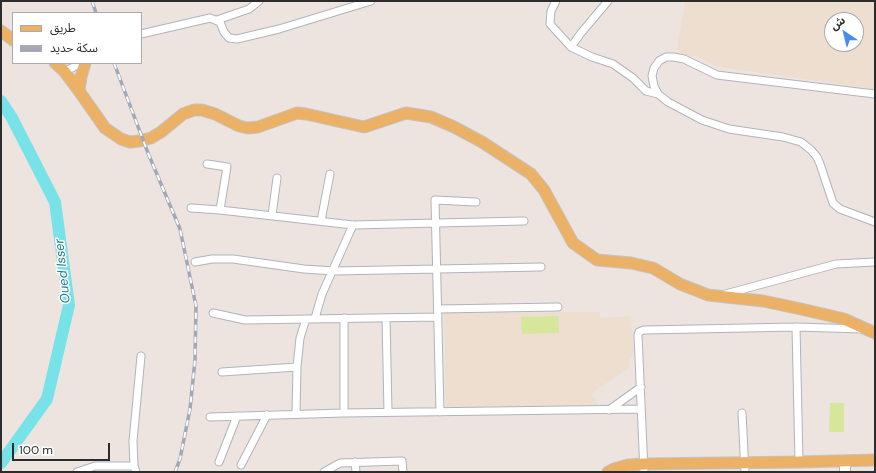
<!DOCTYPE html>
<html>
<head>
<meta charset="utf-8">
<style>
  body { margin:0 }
  #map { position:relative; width:876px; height:473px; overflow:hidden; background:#ede4df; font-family:"DM Sans","Noto Sans Arabic",sans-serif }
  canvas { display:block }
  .frame { position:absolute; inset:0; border:2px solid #2c2c2c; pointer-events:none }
  .legend { position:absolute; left:12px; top:12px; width:130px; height:52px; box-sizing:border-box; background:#fff; border:1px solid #ababab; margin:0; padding:5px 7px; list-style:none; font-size:12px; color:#2c2c2c }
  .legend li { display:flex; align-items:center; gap:8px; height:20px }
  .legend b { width:20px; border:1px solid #ababab }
  .north { position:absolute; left:824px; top:12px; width:40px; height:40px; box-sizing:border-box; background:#fff; border:1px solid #ababab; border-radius:50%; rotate:325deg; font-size:11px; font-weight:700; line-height:16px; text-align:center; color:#2c2c2c }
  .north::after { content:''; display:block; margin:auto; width:14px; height:18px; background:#488af1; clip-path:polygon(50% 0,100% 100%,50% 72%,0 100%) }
  .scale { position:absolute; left:12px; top:443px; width:98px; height:18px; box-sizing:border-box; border:2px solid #2c2c2c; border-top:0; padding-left:5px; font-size:12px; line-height:14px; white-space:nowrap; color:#2c2c2c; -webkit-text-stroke:3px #fff; paint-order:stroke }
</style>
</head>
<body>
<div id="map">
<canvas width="876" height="473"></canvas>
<div class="frame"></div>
<ul class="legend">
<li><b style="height:5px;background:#eab167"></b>طريق</li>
<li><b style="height:5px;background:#a2a8b5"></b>سكة حديد</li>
</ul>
<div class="north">ش</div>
<div class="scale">100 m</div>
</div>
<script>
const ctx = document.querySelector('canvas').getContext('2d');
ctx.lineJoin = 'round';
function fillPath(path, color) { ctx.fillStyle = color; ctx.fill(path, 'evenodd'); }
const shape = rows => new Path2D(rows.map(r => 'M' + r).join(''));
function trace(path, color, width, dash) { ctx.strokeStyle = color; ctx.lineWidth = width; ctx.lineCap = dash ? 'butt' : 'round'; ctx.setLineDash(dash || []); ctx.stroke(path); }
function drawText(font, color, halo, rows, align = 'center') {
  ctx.font = font + ' "DM Sans",sans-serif'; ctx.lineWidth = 3; ctx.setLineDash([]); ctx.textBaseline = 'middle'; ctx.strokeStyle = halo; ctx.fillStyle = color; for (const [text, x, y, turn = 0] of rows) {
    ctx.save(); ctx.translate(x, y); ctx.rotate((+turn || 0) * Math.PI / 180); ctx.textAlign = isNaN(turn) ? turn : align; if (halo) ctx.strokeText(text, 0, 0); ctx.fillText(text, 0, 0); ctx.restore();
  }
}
const education = shape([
  [685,1,875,1,875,89,718,67,698,57,682,54,677,49],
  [832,20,856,20,856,44,832,44],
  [599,312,601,318,631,316,634,353,628,362,630,367,591,394,599,406,446,407,444,313]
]);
const pitch = shape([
  [558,316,559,333,522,334,521,317],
  [830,403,844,403,844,432,829,432]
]);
const river = shape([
  [1,101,12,118,55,202,69,305,47,399,1,463]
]);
const street = shape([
  [556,1,551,11,550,24,571,47,592,57,613,64,633,78,646,91,658,94],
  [217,20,249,9,259,1],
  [141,34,210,18,220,22,224,32,229,38,237,39,279,29,371,1],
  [571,47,581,33,608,1],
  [64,71,72,68,80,63],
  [875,94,725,76,717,75,684,59,674,57,666,57,659,61,654,68,652,76,654,86,658,94,668,102,702,120,729,129,783,137,801,142,811,150,817,157,820,164,833,203,840,209,875,222],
  [207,164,227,167,220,210],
  [191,208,220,210,353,225,524,221],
  [272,215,277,178],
  [321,221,330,174],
  [195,262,212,259,233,259,304,269,334,271,541,267],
  [722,295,836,264,875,262],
  [438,309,558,307],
  [213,313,245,320,438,317],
  [315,318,322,294,353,225],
  [386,318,388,412],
  [796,327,799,462],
  [222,372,297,367,300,338,306,319],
  [609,410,641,387],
  [440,412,435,200,476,202],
  [344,413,344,318],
  [742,413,745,472],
  [296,414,297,367],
  [210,417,344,413,641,409],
  [219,462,237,416],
  [355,462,356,472],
  [241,465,267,415],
  [77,472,95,466,134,466],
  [136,472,134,466,133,441,141,356],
  [324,472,340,463,402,461,403,472],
  [644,472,638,335,639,332,644,330,796,327,862,329]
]);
const secondary = shape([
  [845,461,845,472]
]);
const primary = shape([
  [1,31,13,40],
  [55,63,64,71,79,91,105,128,121,139,130,142,139,141,151,138,161,132,183,114,194,110,202,110,215,114,239,126,248,128,258,127,297,113,306,114,364,127,406,113,431,117,454,127,482,142,531,174,544,190,573,243,597,260,631,263,653,268,680,284,708,295,763,301,801,309,844,319,875,333],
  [79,91,81,77,85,63],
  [608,472,614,469,628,465,644,464,799,462,875,460]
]);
const rail = shape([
  [92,1,96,13],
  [114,63,148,153,180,229,196,306,195,360,190,409,180,459,175,472]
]);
const waterNames = [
  ["Oued Isser",63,271,-96]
];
fillPath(education, '#edded0');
fillPath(pitch, '#d6e79b');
trace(river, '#78e2e9', 12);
trace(street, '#afb4bc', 9);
trace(secondary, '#afb4bc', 12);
trace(primary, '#c4c4c4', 13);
trace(street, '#fff', 7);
trace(secondary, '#fff', 10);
trace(primary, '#eab167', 11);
trace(rail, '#a2a8b5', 3.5);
trace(rail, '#fff', 2, [6]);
drawText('italic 13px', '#147f91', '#fff', waterNames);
</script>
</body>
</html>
